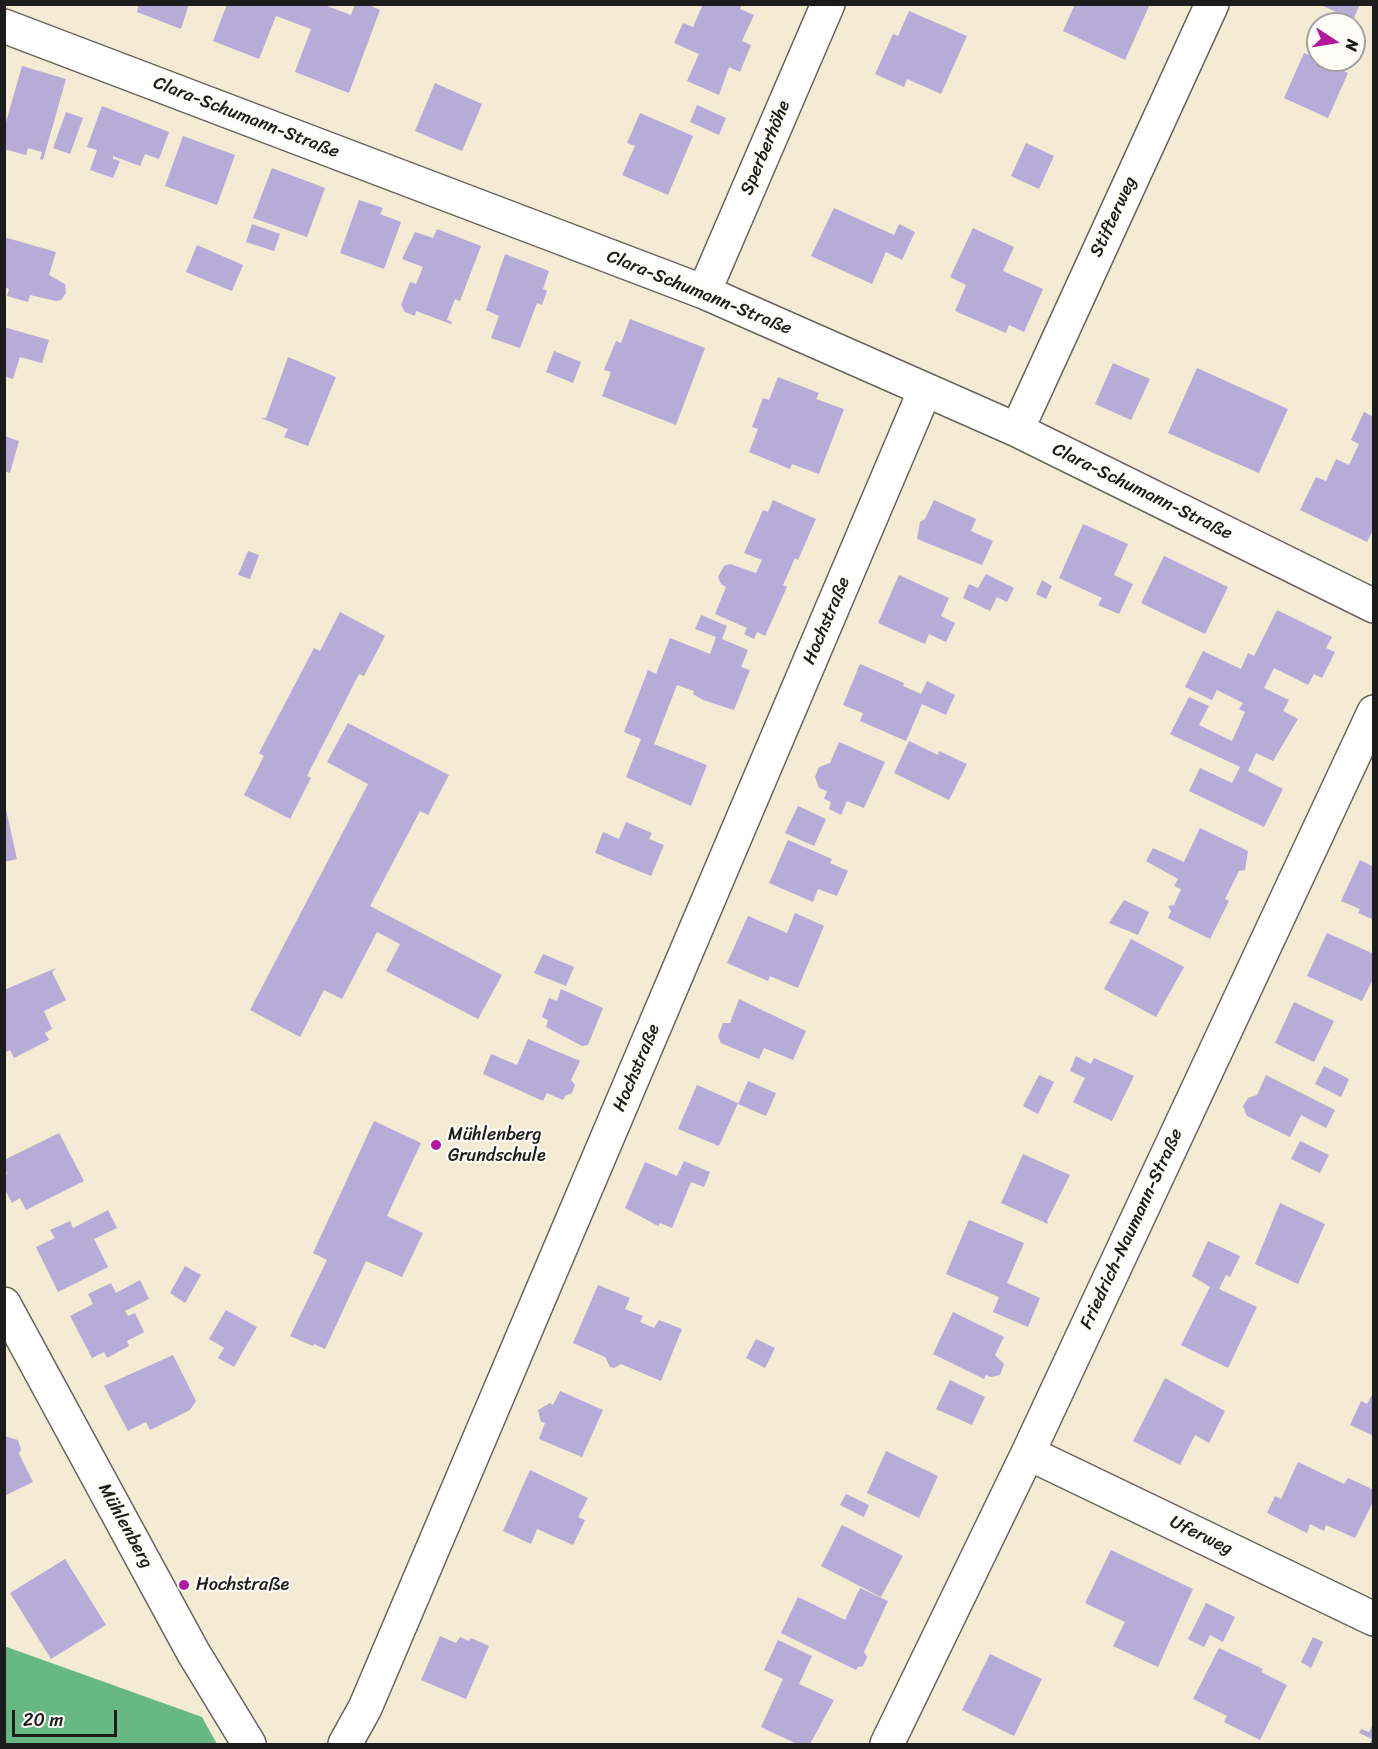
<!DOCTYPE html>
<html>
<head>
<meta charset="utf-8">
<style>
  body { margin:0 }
  #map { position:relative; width:1378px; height:1749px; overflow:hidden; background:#f3ebd4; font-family:Sriracha,sans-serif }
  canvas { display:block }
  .frame { position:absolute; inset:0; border:6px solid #1c1c1c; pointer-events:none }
  .north { position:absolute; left:1306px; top:12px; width:60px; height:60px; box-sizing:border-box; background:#fdfcf7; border:2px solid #a3a29f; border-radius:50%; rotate:102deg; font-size:16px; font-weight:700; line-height:24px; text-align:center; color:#1c1c1c }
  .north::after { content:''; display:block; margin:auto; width:21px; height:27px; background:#b5179e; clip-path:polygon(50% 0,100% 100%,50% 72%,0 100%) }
  .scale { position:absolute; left:12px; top:1710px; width:105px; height:27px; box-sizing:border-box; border:3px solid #1c1c1c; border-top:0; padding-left:8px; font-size:18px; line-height:21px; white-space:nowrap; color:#1c1c1c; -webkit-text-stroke:4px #fdfcf7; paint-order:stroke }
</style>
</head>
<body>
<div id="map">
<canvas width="1378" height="1749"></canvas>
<div class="frame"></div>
<div class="north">N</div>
<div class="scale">20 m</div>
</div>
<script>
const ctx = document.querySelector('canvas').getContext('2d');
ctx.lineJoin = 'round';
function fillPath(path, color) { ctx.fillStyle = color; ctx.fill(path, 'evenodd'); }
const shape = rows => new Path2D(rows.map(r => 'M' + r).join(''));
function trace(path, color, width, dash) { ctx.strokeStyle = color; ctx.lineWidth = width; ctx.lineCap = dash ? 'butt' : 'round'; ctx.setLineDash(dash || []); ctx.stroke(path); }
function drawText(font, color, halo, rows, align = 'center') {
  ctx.font = font + ' Sriracha,sans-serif'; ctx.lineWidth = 4.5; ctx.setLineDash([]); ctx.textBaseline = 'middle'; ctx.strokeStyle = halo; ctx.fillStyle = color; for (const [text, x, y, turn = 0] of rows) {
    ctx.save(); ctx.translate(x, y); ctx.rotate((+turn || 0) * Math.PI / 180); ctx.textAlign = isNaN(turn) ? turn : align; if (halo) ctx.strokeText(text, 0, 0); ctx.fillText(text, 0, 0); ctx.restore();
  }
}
const forest = shape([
  [4,1646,202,1717,217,1744,5,1744]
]);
const building = shape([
  [139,4,189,4,181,29,137,12],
  [227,4,322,4,351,15,355,4,367,4,380,10,349,93,295,72,311,29,276,16,259,59,213,41],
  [703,4,742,4,740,9,754,15,742,41,751,45,740,72,729,67,719,95,687,81,699,54,674,43,683,23,693,27],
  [1075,4,1150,4,1125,60,1063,31],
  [1319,4,1360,4,1353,20],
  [909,11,967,36,941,94,907,79,904,87,875,74,893,34,898,36],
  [1304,53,1348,73,1328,118,1284,98],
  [22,66,66,79,43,160,40,159,42,152,28,148,26,155,4,149,4,129],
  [435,83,482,104,462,151,415,131],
  [697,105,726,118,719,135,690,122],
  [102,106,169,132,159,159,145,154,140,166,113,156,113,159,120,161,113,178,90,170,97,150,87,147],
  [66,112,83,118,70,154,53,148],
  [640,113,693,136,668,195,622,175,635,146,627,143],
  [183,136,235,155,217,205,165,186],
  [1026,143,1054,156,1039,189,1011,176],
  [272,168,325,188,307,237,253,218],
  [359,200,383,208,380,214,401,222,384,269,340,253],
  [834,208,894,235,899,224,915,232,902,260,886,252,872,284,811,256],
  [252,224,280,234,274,251,246,242],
  [973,228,1014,247,1003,271,1043,289,1024,332,1009,325,1006,333,955,311,966,285,950,277],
  [437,229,481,246,460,301,455,299,447,320,452,322,451,324,416,311,415,316,405,312,401,305,410,282,416,284,423,267,402,259,415,232,433,238],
  [4,237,56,252,49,275,65,284,66,293,61,300,56,301,30,295,28,302,7,296,9,289,4,287],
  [197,245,243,265,232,291,186,272],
  [505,254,549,271,543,289,547,291,542,305,537,303,520,348,491,338,499,316,486,310],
  [630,319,705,348,676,425,602,396,611,372,604,370,616,341,621,343],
  [4,327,49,340,42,363,20,357,13,379,4,376],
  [554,351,581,362,573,383,546,372],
  [288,357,336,377,308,446,284,437,288,429,261,418,266,418],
  [1113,363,1150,379,1131,420,1095,404],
  [1197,368,1288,409,1259,473,1168,433],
  [778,377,819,393,816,399,844,409,819,474,792,464,790,469,749,452,758,429,752,427,763,398,769,400],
  [1364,412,1374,417,1374,529,1367,542,1300,510,1316,477,1326,481,1336,459,1349,465,1359,444,1351,440],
  [4,436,19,441,10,473,4,471],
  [773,500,816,519,798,560,795,558,783,585,787,587,765,636,757,632,754,639,744,634,747,628,715,614,726,587,721,584,718,577,724,566,730,564,756,573,762,560,744,553,763,510,768,512],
  [934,500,976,519,971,531,993,541,982,565,917,539,920,522,925,519],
  [1083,524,1128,544,1114,575,1133,584,1119,614,1098,605,1102,598,1059,578],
  [248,551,259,555,250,579,238,575],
  [1164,556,1228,587,1205,634,1141,603],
  [986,574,1014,588,1007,602,997,597,990,611,963,598,969,584,978,588],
  [899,575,949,598,941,616,955,623,946,642,929,634,925,644,878,623],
  [1042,580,1052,586,1046,599,1036,594],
  [1277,610,1332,637,1326,648,1335,652,1322,678,1314,674,1308,685,1274,668,1264,688,1289,700,1283,711,1298,719,1273,761,1256,753,1248,771,1283,789,1264,827,1189,791,1200,768,1232,783,1240,767,1170,734,1189,697,1209,706,1199,725,1232,741,1245,712,1239,709,1243,703,1217,690,1212,700,1185,687,1203,651,1241,669,1248,653,1254,656],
  [340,612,385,636,364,676,359,674,307,776,311,778,290,819,244,795,264,756,259,753,314,648,320,651],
  [701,615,727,626,722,639,748,650,741,667,750,670,734,710,703,700,693,694,694,691,677,685,654,744,707,765,691,806,626,777,641,739,624,732,648,670,656,674,670,638,710,654,716,637,695,629],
  [860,664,904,683,903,686,921,694,927,681,955,695,946,715,922,704,906,741,860,721,863,713,843,705],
  [348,723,449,775,428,815,420,811,370,906,502,975,478,1019,386,971,400,944,377,932,342,999,324,990,300,1037,250,1010,368,784,327,762],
  [909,741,938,755,939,751,967,764,949,800,894,773],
  [839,742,885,762,864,808,847,801,841,815,829,809,831,802,824,799,827,791,819,788,815,777,819,767,830,763],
  [4,800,17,859,4,862],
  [798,806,826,819,814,846,785,833],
  [626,822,652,833,649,839,664,845,651,876,595,853,603,832,619,839],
  [1200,828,1248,851,1245,870,1239,871,1225,899,1229,901,1210,939,1168,918,1171,911,1168,906,1174,905,1181,889,1174,886,1178,879,1146,861,1153,848,1184,862],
  [788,840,832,859,830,863,848,871,837,896,818,889,813,902,769,883],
  [1360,860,1374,867,1374,920,1358,913,1360,909,1341,901],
  [1124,900,1149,912,1138,935,1109,923],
  [795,913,824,926,798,988,770,976,768,981,727,963,748,916,787,933],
  [1327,933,1374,954,1374,977,1362,1001,1307,976],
  [1131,939,1184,967,1156,1017,1104,989],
  [543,954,574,967,566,986,534,973],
  [56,968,52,972,66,1000,44,1011,52,1029,45,1033,49,1040,14,1058,10,1050,4,1053,4,990],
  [561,989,603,1008,588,1045,582,1046,546,1027,548,1020,542,1017,549,998,557,1001],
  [739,999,806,1031,793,1060,764,1048,759,1059,721,1043,718,1036,723,1023,730,1023],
  [1294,1002,1334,1021,1314,1062,1275,1043],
  [528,1039,580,1061,571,1080,575,1085,572,1093,565,1096,563,1100,547,1093,543,1101,483,1074,491,1054,517,1065],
  [1076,1056,1091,1064,1094,1058,1134,1076,1112,1121,1073,1102,1085,1078,1070,1071],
  [1324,1066,1349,1079,1341,1097,1315,1084],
  [1039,1075,1054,1082,1038,1114,1023,1106],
  [1266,1075,1335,1110,1326,1128,1301,1115,1290,1137,1247,1116,1243,1106,1248,1098,1257,1095],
  [748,1081,776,1093,766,1116,738,1104],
  [697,1085,738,1103,719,1146,678,1129],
  [374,1121,421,1143,387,1216,423,1233,402,1277,366,1261,325,1349,314,1344,313,1346,290,1336,327,1260,313,1253],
  [59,1133,84,1181,26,1210,20,1198,12,1203,4,1188,4,1175,7,1174,4,1160],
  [1300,1141,1329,1155,1320,1173,1291,1159],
  [1023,1154,1070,1175,1047,1221,1048,1224,1001,1203],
  [684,1161,710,1172,704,1187,691,1182,672,1228,660,1223,658,1226,625,1208,645,1162,677,1176],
  [1280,1203,1325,1224,1298,1284,1255,1264],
  [108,1210,117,1228,94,1239,108,1267,58,1292,36,1247,55,1238,50,1230,70,1221,73,1228],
  [969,1220,1024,1243,1007,1283,1040,1298,1028,1327,993,1312,999,1297,946,1274],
  [1208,1241,1240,1256,1230,1277,1226,1275,1219,1289,1257,1307,1228,1368,1181,1345,1210,1287,1192,1276],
  [185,1266,201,1275,185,1303,170,1293],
  [140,1280,149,1299,125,1311,128,1316,135,1313,144,1332,127,1341,129,1346,107,1358,104,1352,92,1358,70,1316,93,1304,88,1294,111,1283,116,1293],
  [598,1285,630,1298,625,1309,643,1316,640,1322,654,1328,659,1320,682,1329,661,1381,621,1364,614,1368,610,1367,605,1357,573,1343],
  [226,1310,257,1327,234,1367,218,1358,224,1348,209,1339],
  [953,1312,1004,1337,995,1355,1004,1364,1000,1375,991,1377,986,1375,984,1379,933,1354],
  [756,1339,775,1348,765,1368,746,1358],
  [173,1355,196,1401,190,1410,150,1430,146,1422,128,1431,104,1386],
  [1165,1378,1225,1411,1209,1443,1195,1435,1180,1465,1133,1441],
  [950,1380,985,1397,972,1425,936,1409],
  [560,1391,603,1410,582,1457,539,1439,545,1423,541,1422,538,1410,550,1403,553,1405],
  [1374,1391,1374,1436,1350,1425,1361,1401,1367,1404],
  [4,1436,18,1440,21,1449,19,1454,33,1482,4,1496],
  [886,1451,938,1476,919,1518,867,1493],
  [1298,1462,1344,1484,1348,1478,1374,1490,1374,1500,1355,1538,1326,1525,1324,1531,1310,1524,1307,1533,1267,1513,1275,1496,1281,1499],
  [530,1470,588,1498,578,1517,585,1520,573,1545,537,1529,531,1544,503,1531],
  [846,1494,869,1505,864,1517,840,1505],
  [842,1525,903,1556,881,1597,821,1566],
  [1111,1550,1193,1589,1158,1667,1113,1646,1125,1622,1085,1603],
  [65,1559,106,1625,51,1659,10,1593],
  [860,1588,888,1601,864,1652,867,1657,863,1666,858,1667,856,1670,781,1633,798,1597,845,1620],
  [1206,1603,1235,1617,1223,1642,1210,1635,1204,1647,1188,1639],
  [440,1636,456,1643,460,1637,469,1641,471,1638,489,1646,466,1699,421,1680],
  [1313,1637,1323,1642,1311,1668,1301,1662],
  [778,1640,812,1656,799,1684,834,1700,810,1744,797,1744,761,1727,783,1679,764,1670],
  [1219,1648,1263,1669,1261,1672,1287,1685,1260,1740,1224,1722,1227,1716,1193,1699],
  [990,1654,1042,1679,1014,1736,962,1710],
  [1374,1722,1374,1744,1369,1744,1372,1739,1359,1733,1361,1729,1369,1732]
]);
const minor = shape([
  [4,26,704,292,1017,430,1374,606],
  [704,292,828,4],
  [1017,430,1212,4],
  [4,1304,193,1652,249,1744],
  [1028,1453,1374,1619],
  [345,1744,365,1708,925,390],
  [887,1744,1028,1453,1374,712]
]);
const markers = [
  [436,1145,6,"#b5179e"],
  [184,1585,6,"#b5179e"]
];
const streetNames = [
  ["Clara-Schumann-Straße",246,118,21],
  ["Sperberhöhe",766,148,-67],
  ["Stifterweg",1114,217,-65],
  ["Clara-Schumann-Straße",699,293,22],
  ["Clara-Schumann-Straße",1142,492,26],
  ["Hochstraße",827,621,-67],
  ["Hochstraße",637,1068,-67],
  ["Friedrich-Naumann-Straße",1132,1229,-65],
  ["Mühlenberg",125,1526,61],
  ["Uferweg",1201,1536,26]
];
const poiNames = [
  ["Mühlenberg",448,1135],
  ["Grundschule",448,1156],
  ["Hochstraße",196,1585]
];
fillPath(forest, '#68b884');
fillPath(building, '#b7abd8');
trace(minor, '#67645c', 36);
trace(minor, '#fff', 33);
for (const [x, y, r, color] of markers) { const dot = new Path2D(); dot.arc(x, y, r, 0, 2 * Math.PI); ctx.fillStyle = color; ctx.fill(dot); trace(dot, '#fdfcf7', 2); }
drawText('18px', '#1c1c1c', '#fdfcf7', streetNames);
drawText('18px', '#1c1c1c', '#fdfcf7', poiNames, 'left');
</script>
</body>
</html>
